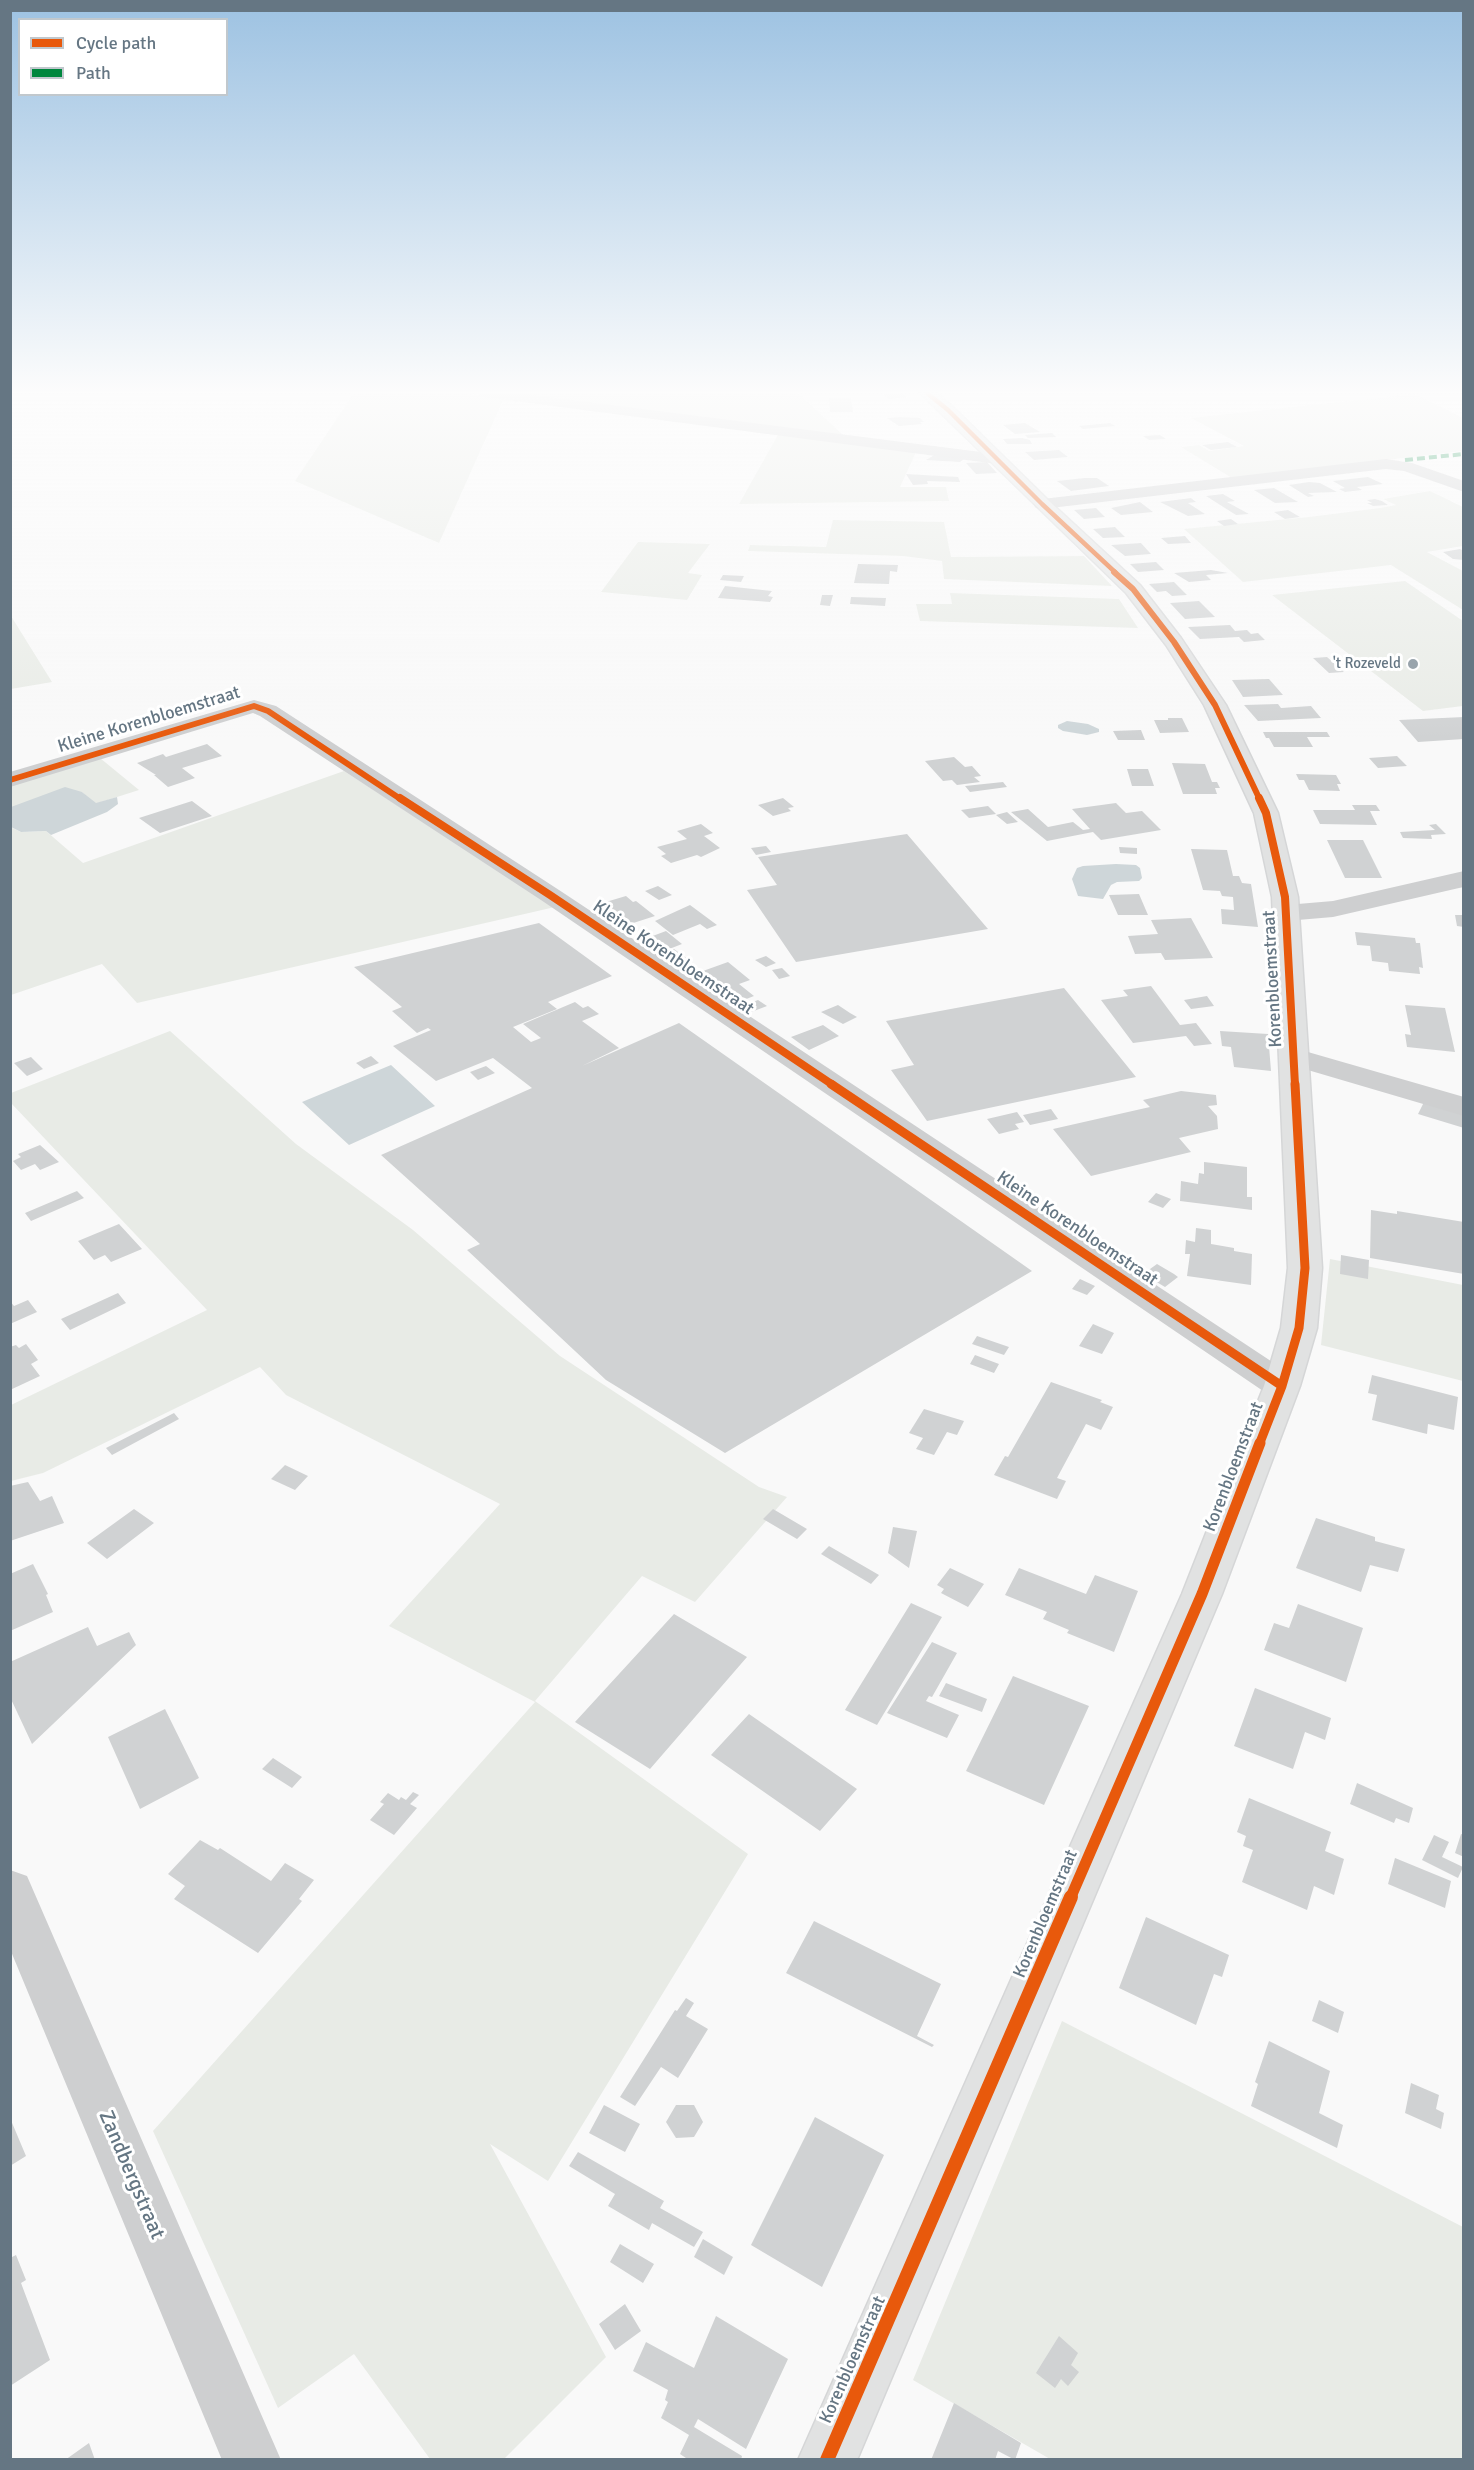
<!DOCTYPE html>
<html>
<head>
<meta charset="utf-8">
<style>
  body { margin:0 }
  #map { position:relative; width:1474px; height:2470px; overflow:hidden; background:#f9f9f9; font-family:Signika,sans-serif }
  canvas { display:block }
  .frame { position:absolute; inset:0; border:12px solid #657683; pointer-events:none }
  .legend { position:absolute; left:18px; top:18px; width:210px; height:78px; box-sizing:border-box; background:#fff; border:2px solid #c1c8cd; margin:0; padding:8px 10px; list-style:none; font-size:18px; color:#657683 }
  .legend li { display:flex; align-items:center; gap:12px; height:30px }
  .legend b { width:30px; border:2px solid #c1c8cd }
</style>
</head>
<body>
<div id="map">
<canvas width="1474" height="2470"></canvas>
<div class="frame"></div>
<ul class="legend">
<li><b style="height:8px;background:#e8590c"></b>Cycle path</li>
<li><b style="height:8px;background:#00873e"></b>Path</li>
</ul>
</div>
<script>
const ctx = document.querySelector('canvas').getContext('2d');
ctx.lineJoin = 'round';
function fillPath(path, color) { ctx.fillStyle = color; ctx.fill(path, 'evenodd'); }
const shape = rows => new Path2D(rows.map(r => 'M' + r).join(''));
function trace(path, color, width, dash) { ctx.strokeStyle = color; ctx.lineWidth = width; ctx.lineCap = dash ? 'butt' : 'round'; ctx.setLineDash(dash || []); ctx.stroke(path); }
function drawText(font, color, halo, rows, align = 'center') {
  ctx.font = font + ' Signika,sans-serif'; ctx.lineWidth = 6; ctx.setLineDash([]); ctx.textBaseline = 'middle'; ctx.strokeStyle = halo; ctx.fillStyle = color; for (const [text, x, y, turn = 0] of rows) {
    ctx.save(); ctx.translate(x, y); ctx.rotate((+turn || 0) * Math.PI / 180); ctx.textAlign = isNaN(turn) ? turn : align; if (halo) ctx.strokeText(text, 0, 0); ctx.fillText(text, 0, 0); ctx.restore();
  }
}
const green = shape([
  [354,393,462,393,504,398,439,543,295,481],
  [503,393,798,393,844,436,575,404],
  [1415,394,1463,418,1463,451,1232,478,1181,447,1199,445,1209,451,1244,446,1191,418],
  [779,433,917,450,900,487,946,487,949,501,739,504],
  [1430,491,1463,507,1463,546,1427,552,1463,571,1463,610,1391,565,1243,582,1184,529,1309,517,1380,508,1396,505,1383,499],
  [833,520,944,522,951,557,1084,556,1112,586,944,579,942,561,903,556,748,551,750,545,826,547],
  [638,542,710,544,688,573,702,575,687,600,601,592],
  [1405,581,1463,621,1463,706,1423,711,1272,595],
  [950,593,1119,599,1138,628,920,621,916,604,952,604],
  [11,616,52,682,11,689],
  [100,758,139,790,95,804,82,792,11,808,11,786],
  [344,771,555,907,137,1003,102,964,11,995,10,827,21,832,46,831,83,863],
  [170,1031,296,1144,413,1230,560,1356,759,1487,787,1497,695,1602,642,1576,535,1701,748,1854,548,2181,490,2144,606,2357,504,2459,430,2459,354,2354,278,2408,153,2131,535,1702,389,1626,500,1504,286,1395,260,1367,43,1473,11,1481,11,1405,207,1310,11,1103,11,1093],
  [1330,1259,1463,1285,1463,1381,1321,1345],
  [1062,2021,1463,2227,1463,2459,1050,2459,913,2380]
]);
const water = shape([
  [1067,721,1088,724,1099,729,1099,732,1087,735,1063,731,1058,728,1058,725],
  [65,787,82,792,96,803,117,797,118,804,107,812,51,835,46,831,21,832,11,827,11,807],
  [1116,864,1136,865,1140,868,1142,878,1139,881,1117,882,1111,885,1103,899,1078,896,1072,879,1077,868,1083,866],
  [391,1065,435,1106,349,1145,302,1102]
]);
const building = shape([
  [882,393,901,393,908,397,889,399],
  [829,398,851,398,853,412,830,412],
  [902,417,920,418,924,422,920,422,922,424,899,426,887,418],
  [1025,423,1040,432,1015,434,1003,425],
  [1110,423,1115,426,1083,429,1079,426],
  [1052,433,1056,437,1028,438,1025,435],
  [1160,435,1166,439,1149,440,1143,436],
  [1022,438,1030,440,1032,444,1007,444,1003,439],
  [1228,442,1237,447,1211,450,1202,445],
  [1059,450,1068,457,1034,460,1025,452],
  [936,454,964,459,960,462,926,460],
  [987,462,997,473,976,474,966,463],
  [906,474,958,477,960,482,927,481,928,484,913,485],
  [1368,477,1383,484,1357,487,1362,490,1345,492,1339,489,1345,488,1333,481],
  [1085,478,1097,478,1109,486,1071,491,1057,481],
  [1309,482,1320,483,1337,492,1308,493,1314,496,1308,497,1289,485],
  [1274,488,1298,502,1275,503,1254,490],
  [1223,494,1235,501,1227,502,1249,514,1236,515,1206,496],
  [1191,498,1196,502,1188,503,1205,514,1188,516,1160,502],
  [1375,499,1382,501,1388,505,1373,506,1367,503,1372,503,1367,500],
  [1140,502,1153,512,1121,515,1111,508],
  [1096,508,1105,517,1084,519,1074,510],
  [1288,510,1300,517,1285,519,1274,512],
  [1231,519,1238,524,1224,526,1217,521],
  [1115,527,1125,537,1103,538,1093,529],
  [1185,536,1191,543,1168,544,1161,538],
  [1141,543,1151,554,1125,556,1111,545],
  [1460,549,1464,551,1464,560,1453,559,1443,552],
  [1156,562,1164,570,1138,572,1130,564],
  [858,564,898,565,897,572,890,571,889,584,854,583],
  [1211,570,1228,573,1206,575,1211,580,1189,582,1174,573],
  [723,575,744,576,741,582,720,580],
  [1174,582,1187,595,1172,596,1166,591,1157,592,1149,584],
  [725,586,772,591,768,596,773,597,770,602,718,598],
  [822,595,833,595,830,606,820,605],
  [851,597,886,598,885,606,850,604],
  [1199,601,1215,617,1185,619,1170,603],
  [1230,625,1235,631,1247,630,1251,634,1258,633,1265,640,1244,642,1239,637,1200,639,1188,627],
  [1327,657,1344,672,1329,673,1313,658],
  [1269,679,1283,695,1243,697,1232,680],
  [1278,704,1281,708,1311,706,1321,718,1258,721,1244,705],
  [1464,717,1464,739,1418,742,1399,720],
  [1168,718,1182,718,1189,732,1160,733,1154,720,1168,720],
  [1141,730,1145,740,1118,740,1113,731],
  [1263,732,1327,732,1330,737,1307,737,1313,747,1274,747,1269,738,1266,738],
  [207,744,222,756,182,768,195,778,168,787,154,775,156,775,137,763,163,754,166,757],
  [1397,756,1407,766,1378,768,1369,758],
  [954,757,965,767,972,766,981,776,974,777,980,782,957,785,952,780,943,781,925,761],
  [1172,763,1205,764,1212,782,1217,782,1220,788,1215,788,1217,794,1183,794],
  [1127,769,1148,769,1154,786,1132,786],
  [1296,774,1336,775,1341,784,1337,784,1340,791,1309,790,1304,780,1299,780],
  [1003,782,1007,787,970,792,965,786],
  [783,798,794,807,788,808,791,811,773,816,758,805],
  [192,801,212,816,160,833,139,818],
  [1116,803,1126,813,1142,811,1161,830,1101,840,1093,832,1047,841,1011,812,1028,809,1048,827,1073,822,1083,830,1090,829,1072,809],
  [1352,805,1376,805,1380,811,1370,811,1377,825,1320,824,1313,810,1355,810],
  [988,806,996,814,969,818,961,810],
  [1007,812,1018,822,1007,824,996,815],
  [701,824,713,833,704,836,720,848,701,857,697,855,671,863,661,856,666,854,657,847,687,839,677,831],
  [1436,824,1446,834,1431,835,1432,839,1403,838,1400,832,1435,830,1429,825],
  [907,834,988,929,796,962,747,890,777,885,758,857],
  [1327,840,1363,840,1382,878,1345,878],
  [766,846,771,852,756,855,751,848],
  [1119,847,1137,848,1137,854,1120,853],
  [1191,849,1227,850,1233,876,1239,876,1242,883,1251,884,1258,927,1222,924,1221,909,1234,910,1233,897,1222,896,1220,891,1203,890],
  [658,886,672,895,659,900,645,891],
  [1139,894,1148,915,1118,915,1109,895],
  [626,896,633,902,636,901,655,916,624,926,599,904],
  [690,905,717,925,707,929,700,924,673,935,655,921],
  [1455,915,1464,915,1464,927,1457,926],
  [1191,918,1213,958,1165,960,1161,953,1135,954,1128,936,1158,934,1151,920],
  [539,923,612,976,548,1002,557,1009,513,1027,531,1042,541,1038,523,1024,575,1002,583,1008,588,1006,599,1014,582,1021,619,1048,582,1066,679,1023,1032,1271,725,1453,606,1380,467,1250,480,1244,381,1155,532,1088,493,1058,436,1081,393,1046,431,1030,428,1028,417,1033,392,1011,402,1007,354,967],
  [666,931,682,944,659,953,642,940],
  [1355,932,1415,938,1416,943,1420,943,1423,968,1419,967,1420,974,1389,971,1388,963,1372,961,1370,946,1357,945],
  [674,949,689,960,679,964,664,953],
  [766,956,776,963,766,967,755,960],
  [728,962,750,980,739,984,754,996,736,1003,707,980,713,978,703,971],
  [782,968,790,976,779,979,772,970],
  [1151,986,1180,1025,1196,1023,1212,1044,1194,1046,1186,1036,1133,1043,1101,1000,1128,996,1123,990],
  [1064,988,1136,1077,927,1121,891,1070,914,1065,886,1021],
  [1207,996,1214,1006,1191,1009,1184,1000],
  [758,1000,767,1006,746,1014,737,1008],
  [838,1005,850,1013,857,1017,843,1024,821,1012],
  [1405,1005,1445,1008,1455,1052,1407,1047,1405,1034,1411,1035],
  [823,1025,839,1036,809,1050,791,1037],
  [1220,1031,1268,1034,1271,1071,1234,1067,1231,1047,1222,1046],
  [371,1056,379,1063,364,1069,356,1063],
  [31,1057,43,1069,27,1076,14,1063],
  [486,1066,495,1073,478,1080,470,1072],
  [1181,1091,1216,1095,1217,1105,1208,1106,1217,1116,1218,1129,1179,1138,1191,1152,1091,1176,1053,1129,1150,1107,1143,1100],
  [1424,1102,1464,1114,1464,1128,1418,1114],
  [1051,1109,1058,1119,1030,1125,1023,1115],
  [1017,1112,1024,1122,1015,1124,1019,1129,999,1134,987,1119],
  [40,1145,59,1162,40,1170,35,1164,21,1170,13,1161,21,1157,18,1154],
  [1204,1162,1247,1167,1247,1197,1252,1197,1252,1210,1180,1201,1181,1181,1198,1184,1199,1173,1204,1174],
  [77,1191,84,1198,31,1221,25,1213],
  [1156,1193,1171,1199,1163,1208,1148,1202],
  [1371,1210,1397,1214,1397,1211,1464,1222,1464,1274,1370,1258],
  [119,1224,142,1249,111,1262,105,1255,94,1260,78,1241],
  [1196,1228,1211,1230,1211,1244,1234,1248,1234,1251,1252,1254,1251,1285,1187,1276,1190,1254,1185,1254,1186,1240,1195,1242],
  [1341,1255,1369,1260,1368,1279,1340,1274],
  [1157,1264,1174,1274,1178,1277,1165,1287,1143,1274],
  [1080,1279,1095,1286,1087,1295,1072,1289],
  [118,1293,126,1303,70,1330,61,1319],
  [28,1300,37,1312,10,1324,10,1301,14,1306],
  [1093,1324,1114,1333,1102,1354,1079,1346],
  [977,1336,1009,1347,1004,1355,972,1344],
  [26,1344,38,1360,31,1364,40,1376,10,1390,10,1347,16,1345,19,1348],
  [975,1355,999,1364,994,1373,970,1364],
  [1372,1375,1458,1397,1454,1430,1428,1424,1427,1434,1372,1420,1377,1395,1368,1393],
  [1051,1382,1102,1400,1100,1402,1113,1407,1101,1430,1086,1424,1057,1478,1066,1481,1057,1499,994,1475,1005,1456,1008,1457],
  [924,1409,964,1421,957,1435,947,1432,934,1455,916,1449,923,1438,909,1433],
  [174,1413,179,1419,112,1455,106,1448],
  [285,1465,308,1476,295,1490,271,1479],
  [28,1482,40,1501,52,1496,64,1523,10,1541,10,1486],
  [134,1509,154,1523,107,1559,87,1543],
  [773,1509,807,1529,797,1539,763,1519],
  [1316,1518,1375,1537,1375,1541,1405,1549,1398,1572,1370,1565,1361,1592,1296,1568],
  [893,1527,917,1531,909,1568,888,1553],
  [829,1546,879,1575,871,1584,821,1554],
  [33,1564,48,1594,46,1595,53,1612,10,1631,10,1574],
  [950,1568,984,1584,968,1607,941,1593,944,1589,937,1585],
  [1019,1568,1086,1594,1095,1575,1138,1591,1114,1652,1067,1633,1069,1630,1043,1619,1047,1612,1005,1595],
  [911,1603,942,1617,877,1725,845,1710],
  [1298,1604,1363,1628,1346,1682,1264,1650,1274,1623,1289,1628],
  [674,1614,747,1657,650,1769,575,1722],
  [88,1627,97,1646,129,1632,136,1645,32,1744,10,1697,10,1662],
  [932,1642,957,1653,932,1697,929,1696,926,1701,959,1715,947,1738,887,1713],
  [1013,1676,1089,1706,1044,1805,966,1771],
  [946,1683,987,1699,982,1712,939,1696],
  [1255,1688,1331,1718,1325,1740,1305,1732,1293,1769,1234,1746],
  [165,1709,199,1778,140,1809,108,1737],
  [749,1714,857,1789,820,1831,711,1755],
  [273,1758,302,1777,292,1788,262,1769],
  [1357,1783,1413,1808,1409,1823,1396,1818,1394,1823,1350,1804],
  [413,1792,419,1795,410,1804,417,1808,394,1835,370,1820,384,1804,380,1802,388,1793,399,1800,401,1797,406,1800],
  [1249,1798,1331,1832,1325,1851,1344,1859,1334,1895,1314,1886,1307,1910,1242,1882,1253,1850,1243,1846,1246,1836,1237,1832],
  [1461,1834,1464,1835,1464,1857,1455,1853],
  [1434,1835,1449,1842,1442,1857,1463,1867,1458,1878,1422,1860],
  [200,1840,218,1850,220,1848,271,1881,285,1863,314,1880,299,1899,302,1901,258,1953,174,1899,185,1886,168,1874],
  [1395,1858,1451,1881,1445,1908,1388,1884],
  [1146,1917,1229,1955,1222,1977,1214,1974,1196,2025,1119,1988],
  [814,1921,941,1984,917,2036,934,2045,932,2047,786,1973],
  [686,1998,694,2003,686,2016,708,2029,678,2078,661,2067,635,2106,620,2097,675,2010,677,2011],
  [1319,2000,1344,2012,1338,2033,1312,2021],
  [1269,2041,1330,2071,1319,2113,1343,2125,1337,2148,1251,2106,1258,2084,1255,2082],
  [1411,2083,1439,2095,1436,2109,1444,2113,1441,2129,1405,2113],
  [604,2105,640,2124,625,2152,589,2133],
  [676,2105,694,2105,703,2122,694,2137,676,2138,666,2122],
  [815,2117,884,2155,822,2287,751,2245],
  [10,2118,26,2156,10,2166],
  [578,2152,664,2201,660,2208,703,2232,694,2247,652,2223,649,2230,608,2206,615,2194,569,2166],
  [703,2239,733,2257,724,2275,694,2257],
  [620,2244,654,2264,643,2283,610,2262],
  [16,2255,26,2280,21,2283,50,2360,10,2386,10,2258],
  [625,2304,641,2331,615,2350,599,2324],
  [716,2316,788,2359,746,2449,698,2419,694,2427,742,2456,741,2460,689,2460,680,2454,689,2435,661,2418,668,2402,665,2400,668,2390,633,2371,646,2342,694,2368],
  [1059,2336,1078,2353,1071,2365,1079,2372,1068,2386,1061,2379,1055,2388,1036,2373],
  [954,2403,1021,2443,1015,2460,998,2451,995,2460,931,2460],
  [89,2443,95,2460,65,2460]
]);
const street = shape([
  [477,393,517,393,997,454,1005,459,997,464,484,397,477,393],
  [1386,459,1412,463,1464,481,1464,492,1404,471,1386,469,1042,509,1036,508,1033,504,1036,500,1042,499,1386,459],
  [254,700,276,706,559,890,1295,1377,1300,1386,1295,1395,1282,1399,1269,1395,541,900,260,716,253,713,10,787,10,772,254,700],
  [1464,871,1464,887,1459,888,1333,917,1286,921,1277,919,1273,913,1277,907,1286,905,1333,901,1464,871],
  [1294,1048,1464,1097,1464,1116,1284,1063,1279,1057,1284,1051,1294,1048],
  [10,1870,27,1876,281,2460,222,2460,10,1949,10,1870]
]);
const secondary = shape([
  [920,393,936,393,953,407,1048,500,1140,585,1181,638,1226,705,1278,813,1298,897,1322,1268,1317,1328,1300,1386,1222,1594,857,2460,798,2460,1182,1594,1264,1386,1281,1328,1288,1268,1272,897,1254,813,1204,705,1166,645,1126,593,920,393]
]);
const quiet = shape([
  [1405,460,1464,454]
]);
const cyclewayFar5 = shape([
  [927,393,948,410,1042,504,1116,573]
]);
const cyclewayFar4 = shape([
  [1114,572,1133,589,1174,642,1215,705,1260,800],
  [10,780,254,706,268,711,402,800]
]);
const cyclewayFar3 = shape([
  [400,798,550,895,833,1085],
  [1259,798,1266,813,1285,897,1295,1085]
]);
const cyclewayFar2 = shape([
  [831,1084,1282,1386],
  [1259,1445,1282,1386,1299,1328,1305,1268,1295,1084]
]);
const cyclewayFar1 = shape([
  [1070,1899,1202,1594,1260,1443]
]);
const cycleway = shape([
  [827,2460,1071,1897]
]);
const markers = [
  [1413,664,6,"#99a4ac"]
];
const farPoinames = [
  ["'t Rozeveld",1401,664]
];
const streetNames = [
  ["Kleine Korenbloemstraat",149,720,-17],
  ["Kleine Korenbloemstraat",673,958,34],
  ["Korenbloemstraat",1273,979,-93],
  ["Kleine Korenbloemstraat",1077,1229,34],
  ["Korenbloemstraat",1234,1467,-69],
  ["Korenbloemstraat",1046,1914,-67],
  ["Korenbloemstraat",853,2360,-66]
];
const nearStreetnames = [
  ["Zandbergstraat",131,2175,67]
];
fillPath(green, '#e8ebe6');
fillPath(water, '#ced6d9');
fillPath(building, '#d0d2d3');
trace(secondary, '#d5d6d7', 3);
fillPath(street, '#cecfd0');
fillPath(secondary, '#e1e2e2');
trace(quiet, '#00873e', 4, [8, 4]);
trace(cyclewayFar5, '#e8590c', 4.5);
trace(cyclewayFar4, '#e8590c', 6);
trace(cyclewayFar3, '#e8590c', 8);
trace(cyclewayFar2, '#e8590c', 9);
trace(cyclewayFar1, '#e8590c', 11);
trace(cycleway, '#e8590c', 14);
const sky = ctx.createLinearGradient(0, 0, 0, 739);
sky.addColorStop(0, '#9dc2e2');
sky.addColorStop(0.53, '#fcfcfc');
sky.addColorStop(1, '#fcfcfc00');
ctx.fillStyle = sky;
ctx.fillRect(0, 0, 1474, 739);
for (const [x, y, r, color] of markers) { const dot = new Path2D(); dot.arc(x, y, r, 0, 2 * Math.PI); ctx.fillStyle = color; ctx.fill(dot); trace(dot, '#fff', 2); }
drawText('15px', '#657683', '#fff', farPoinames, 'right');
drawText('18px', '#657683', '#fff', streetNames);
drawText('21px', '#657683', '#fff', nearStreetnames);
</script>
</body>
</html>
